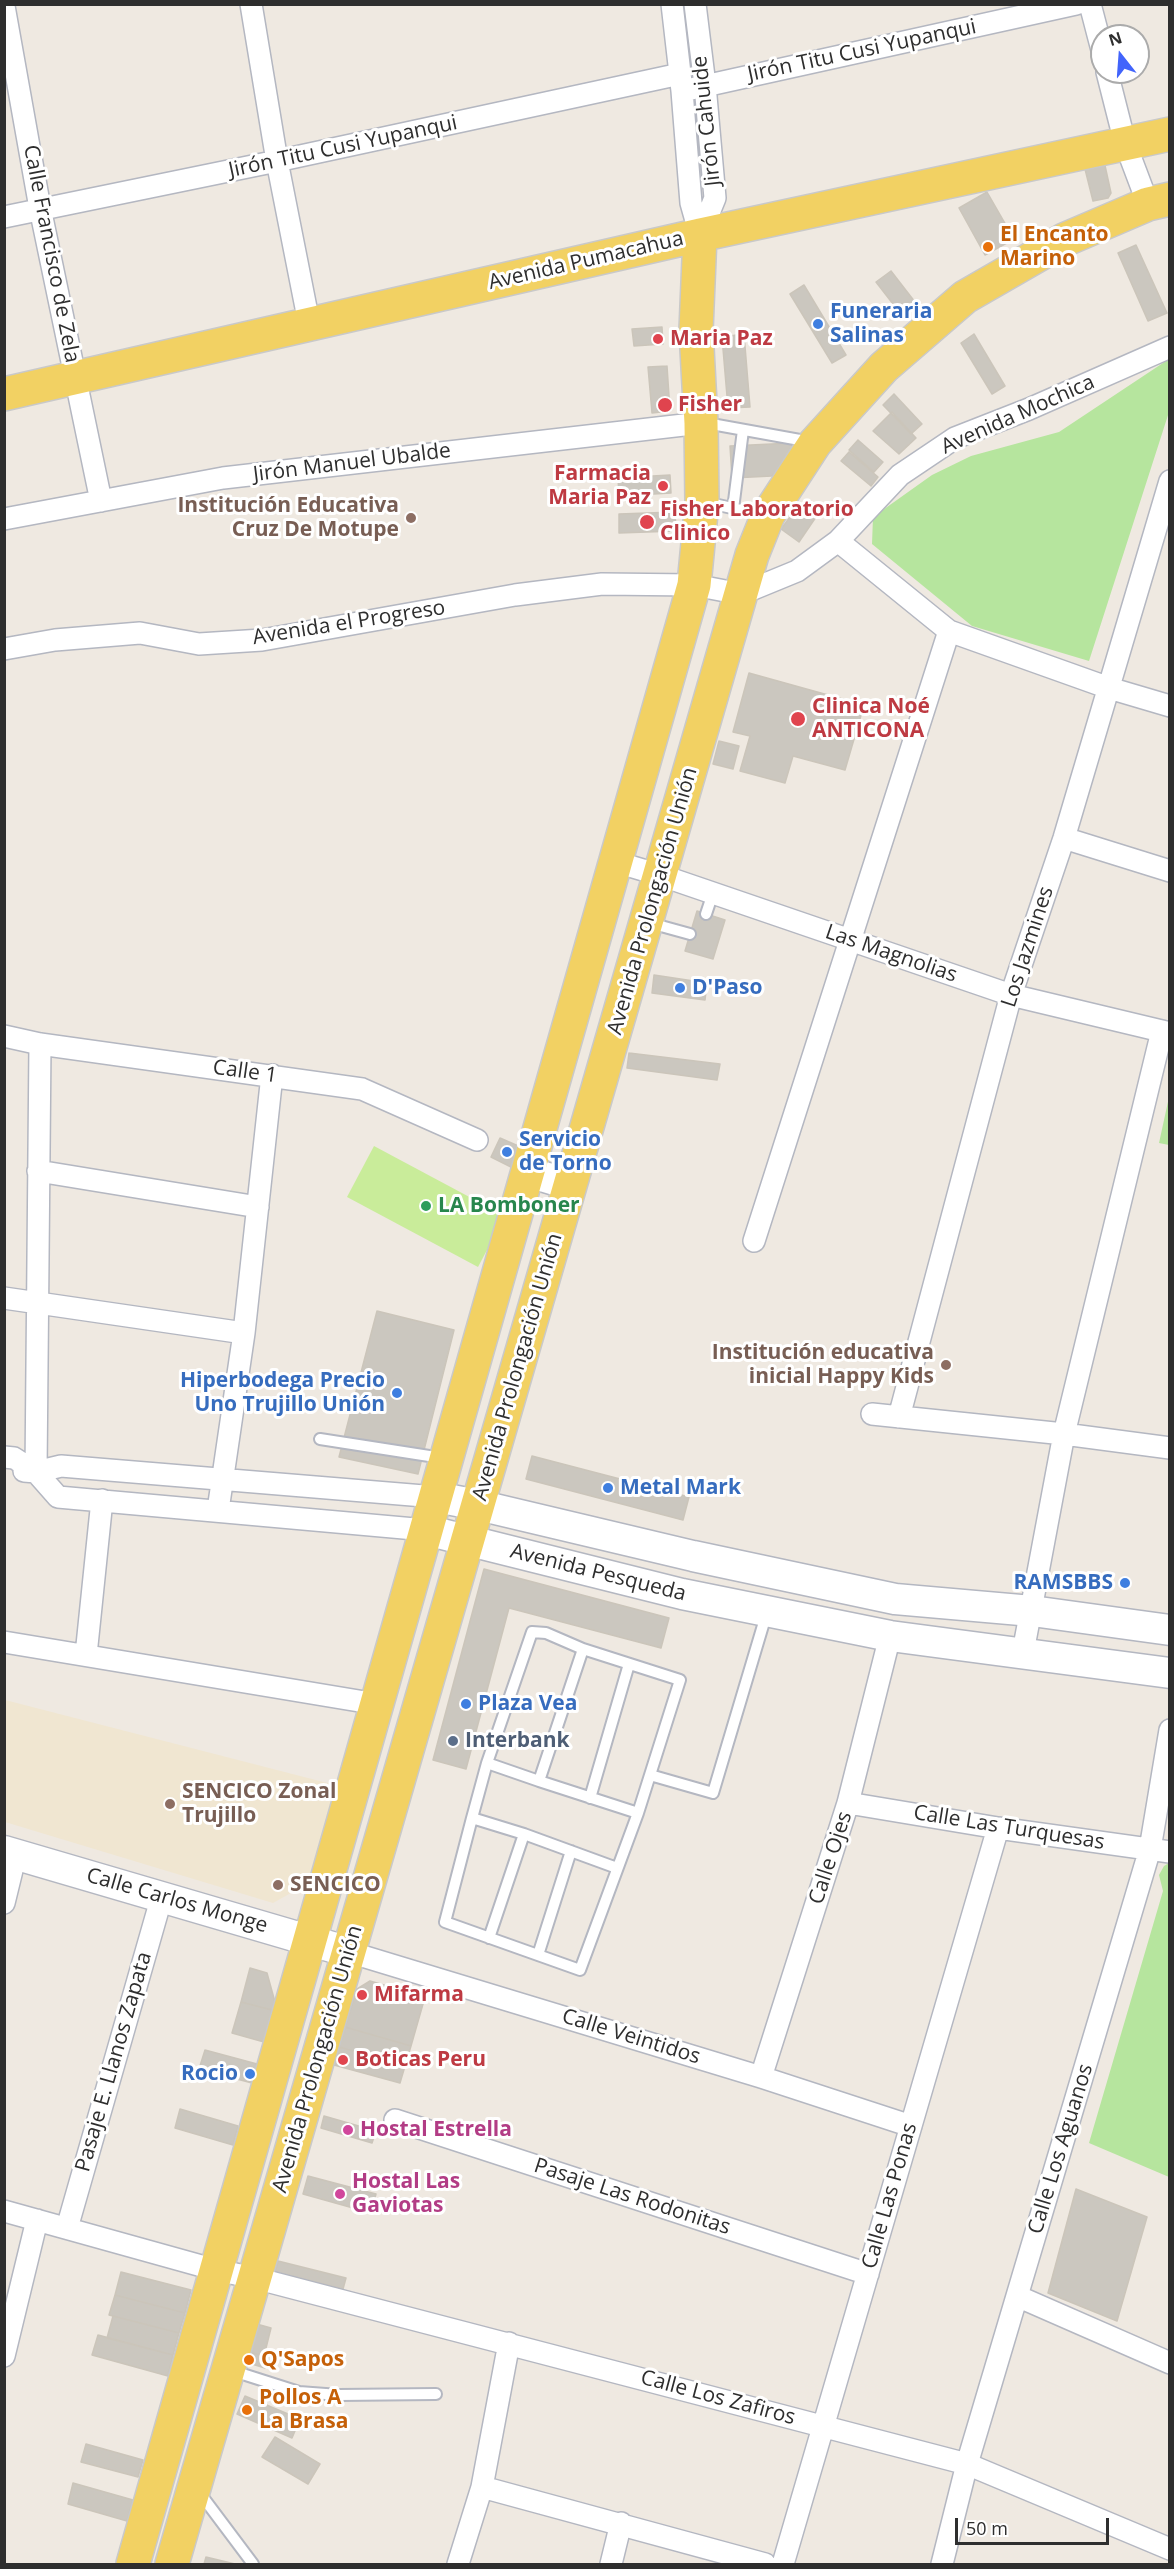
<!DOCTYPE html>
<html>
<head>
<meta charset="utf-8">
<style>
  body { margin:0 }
  #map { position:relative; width:1174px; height:2569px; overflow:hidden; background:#efe9e1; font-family:"Open Sans",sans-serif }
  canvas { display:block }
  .frame { position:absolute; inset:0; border:6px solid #2e2e2e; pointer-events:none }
  .north { position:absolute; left:1090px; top:24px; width:60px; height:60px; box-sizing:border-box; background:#fff; border:2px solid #ababab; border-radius:50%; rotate:343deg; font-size:16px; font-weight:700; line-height:24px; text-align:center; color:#2e2e2e }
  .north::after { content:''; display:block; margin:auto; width:21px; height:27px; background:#4264fb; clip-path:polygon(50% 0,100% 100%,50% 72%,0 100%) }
  .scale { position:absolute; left:955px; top:2518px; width:154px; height:27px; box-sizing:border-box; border:3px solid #2e2e2e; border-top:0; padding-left:8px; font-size:18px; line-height:21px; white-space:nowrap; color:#2e2e2e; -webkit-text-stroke:4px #fff; paint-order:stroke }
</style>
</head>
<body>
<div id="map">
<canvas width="1174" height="2569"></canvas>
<div class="frame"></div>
<div class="north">N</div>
<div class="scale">50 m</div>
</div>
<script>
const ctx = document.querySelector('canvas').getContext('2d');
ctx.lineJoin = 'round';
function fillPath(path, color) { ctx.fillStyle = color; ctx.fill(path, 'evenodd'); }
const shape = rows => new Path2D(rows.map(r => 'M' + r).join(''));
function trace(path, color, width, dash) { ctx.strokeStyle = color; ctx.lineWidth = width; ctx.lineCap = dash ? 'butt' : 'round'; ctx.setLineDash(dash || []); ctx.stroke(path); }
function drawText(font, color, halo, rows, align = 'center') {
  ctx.font = font + ' "Open Sans",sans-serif'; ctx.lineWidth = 6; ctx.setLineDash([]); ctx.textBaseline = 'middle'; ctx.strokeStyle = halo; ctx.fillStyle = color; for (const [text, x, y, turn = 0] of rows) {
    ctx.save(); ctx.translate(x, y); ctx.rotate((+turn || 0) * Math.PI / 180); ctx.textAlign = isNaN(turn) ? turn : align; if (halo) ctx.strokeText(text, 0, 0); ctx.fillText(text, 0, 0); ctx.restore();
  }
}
const education = shape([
  [5,1700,339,1786,316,1879,273,1903,5,1822]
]);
const green = shape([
  [1169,359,1169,412,1089,661,972,626,872,544,873,517,932,475,971,456,1059,432],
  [1169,1097,1169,1145,1159,1143],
  [1169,1863,1169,2177,1089,2143,1163,1891,1159,1875,1164,1866]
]);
const pitch = shape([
  [374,1146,505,1216,478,1267,347,1197]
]);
const building = shape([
  [1104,161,1111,193,1108,198,1093,201,1084,165,1104,161],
  [987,192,1014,239,985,255,959,208,987,192],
  [1136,245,1167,313,1148,321,1118,253,1136,245],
  [891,271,915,302,900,313,876,282,891,271],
  [804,285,846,355,832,363,790,294,804,285],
  [662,327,663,344,634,346,632,329,662,327],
  [744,334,750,407,728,408,722,337,744,334],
  [974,334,1005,386,992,394,961,343,974,334],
  [667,366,670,411,652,413,648,367,667,366],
  [894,394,922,424,911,434,883,405,894,394],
  [892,412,916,438,899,454,873,431,892,412],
  [858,440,883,462,874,472,849,450,858,440],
  [792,443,793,453,772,476,732,478,730,446,792,443],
  [849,452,878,477,871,486,841,461,849,452],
  [670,475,671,493,619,496,618,478,670,475],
  [799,505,816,517,799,542,781,529,799,505],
  [675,512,676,531,619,533,619,514,675,512],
  [749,673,864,705,845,770,793,756,785,783,740,771,750,736,733,732,749,673],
  [719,741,739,746,733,769,713,764,719,741],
  [697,911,725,920,713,959,685,951,697,911],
  [654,975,707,983,705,1000,652,993,654,975],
  [629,1053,720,1064,717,1080,627,1068,629,1053],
  [500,1138,523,1148,513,1168,491,1157,500,1138],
  [377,1311,454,1330,418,1474,339,1457,377,1311],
  [532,1456,689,1497,683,1520,526,1479,532,1456],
  [484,1569,669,1618,661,1648,509,1608,466,1769,433,1760,484,1569],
  [250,1968,267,1973,275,2002,272,2010,241,2002,250,1968],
  [370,1981,425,1997,411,2046,345,2027,357,1989,370,1981],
  [241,2002,272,2010,264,2042,232,2033,241,2002],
  [345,2027,411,2046,405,2066,339,2047,345,2027],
  [339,2047,405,2066,400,2083,334,2065,339,2047],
  [205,2050,257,2064,252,2083,199,2069,205,2050],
  [180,2109,238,2126,233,2145,175,2128,180,2109],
  [324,2116,376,2131,372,2143,321,2128,324,2116],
  [308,2176,376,2194,371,2213,303,2194,308,2176],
  [1076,2189,1147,2217,1117,2321,1048,2293,1076,2189],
  [278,2261,346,2278,343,2289,275,2272,278,2261],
  [121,2272,191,2290,185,2313,115,2295,121,2272],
  [115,2295,185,2313,179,2333,109,2315,115,2295],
  [113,2316,179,2333,173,2355,107,2338,113,2316],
  [253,2323,271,2328,264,2356,245,2351,253,2323],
  [98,2335,173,2355,168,2376,92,2355,98,2335],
  [245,2351,268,2357,265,2368,242,2361,245,2351],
  [245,2396,300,2419,292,2438,237,2414,245,2396],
  [275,2437,320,2464,308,2484,262,2457,275,2437],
  [86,2444,143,2460,138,2477,81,2462,86,2444],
  [73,2483,133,2500,127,2521,68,2504,73,2483],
  [206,2557,235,2564,204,2564,206,2557]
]);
const lane = shape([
  [706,423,811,442],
  [705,502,763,515],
  [733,509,743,430],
  [706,914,713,893],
  [650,923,690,934],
  [320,1439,442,1458],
  [650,1775,713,1793,767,1612],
  [539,1781,487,1763,532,1632,546,1633,583,1649],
  [590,1798,629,1664],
  [472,1818,487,1763],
  [617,1868,524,1834,472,1818,445,1922,580,1970,638,1813,680,1680,583,1649,539,1781,638,1813],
  [489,1938,524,1834],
  [538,1955,571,1851],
  [230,2370,299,2392,339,2395,436,2394],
  [199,2492,253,2564]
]);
const street = shape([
  [251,4,277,161,309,323],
  [672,4,682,91,691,203,700,235],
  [695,4,705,85,715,198,700,235],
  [1090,4,1102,50],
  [4,6,40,208,101,501],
  [1107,72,1125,143,1148,204],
  [682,91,1076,4],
  [4,217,277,161,680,74],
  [4,519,223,478,701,423],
  [838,541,949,631,1109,688,1170,706],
  [4,649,55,640,140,633,199,644,262,640,515,595,602,584,694,585,741,594,797,571,838,541,900,475,955,438,1029,409,1170,347],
  [1064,838,1170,871],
  [616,862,660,875,1011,995,1170,1033],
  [4,1036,40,1044,362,1089,477,1140],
  [38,1171,258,1207],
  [754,1241,949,631],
  [4,1298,244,1333],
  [872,1414,1064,1434,1170,1448],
  [899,1417,1011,995,1064,838,1170,481],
  [4,1457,14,1458,36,1472,58,1497,426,1530],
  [24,1471,36,1472,61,1466,436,1497],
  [36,1472,40,1044],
  [218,1510,244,1333,272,1075],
  [4,1642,377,1704],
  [1023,1652,1064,1434,1162,1031],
  [86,1655,102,1500],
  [848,1803,998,1828,1170,1852],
  [4,1903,16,1854],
  [349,1952,761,2077,911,2126],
  [761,2077,848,1803,890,1636],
  [395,2120,868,2274],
  [4,2211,216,2270,255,2278,967,2464,1170,2549],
  [67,2228,162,1896],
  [1017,2296,1170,2363],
  [4,2356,37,2220],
  [482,2487,765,2564],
  [458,2564,482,2487,509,2343],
  [611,2564,621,2523],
  [783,2564,998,1828],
  [942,2564,967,2464,1150,1849,1170,1730]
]);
const secondary = shape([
  [528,1172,571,1185],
  [436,1497,478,1505,693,1556,895,1599,1032,1611,1170,1630],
  [426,1530,682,1594,890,1636,1170,1673],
  [4,1851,349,1952]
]);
const primary = shape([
  [4,394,700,235,1170,134],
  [133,2564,694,585,702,502,701,423,696,330,700,235],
  [172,2564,752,555,768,515,815,443,884,367,965,297,1064,240,1148,204,1170,199]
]);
const markers = [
  [988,247,6,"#e8710a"],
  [818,324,6,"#3f7fe0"],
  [658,339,6,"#e0444e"],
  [665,405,8,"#e0444e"],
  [663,486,6,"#e0444e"],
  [411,518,6,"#8d6e63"],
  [647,522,8,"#e0444e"],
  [798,719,8,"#e0444e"],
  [680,988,6,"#3f7fe0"],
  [507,1152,6,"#3f7fe0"],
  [426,1206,6,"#2e9e5b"],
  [946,1365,6,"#8d6e63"],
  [397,1393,6,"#3f7fe0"],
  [608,1488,6,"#3f7fe0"],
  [1125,1583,6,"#3f7fe0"],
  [466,1704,6,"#3f7fe0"],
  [453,1741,6,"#5c6f8a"],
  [170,1804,6,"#8d6e63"],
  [278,1885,6,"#8d6e63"],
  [362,1995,6,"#e0444e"],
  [343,2060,6,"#e0444e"],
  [250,2074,6,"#3f7fe0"],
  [348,2130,6,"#d1479c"],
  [340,2194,6,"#d1479c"],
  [249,2360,6,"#e8710a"],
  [247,2410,6,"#e8710a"]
];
const streetNames = [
  ["Jirón Titu Cusi Yupanqui",862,51,-12],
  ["Jirón Cahuide",707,121,-96],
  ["Jirón Titu Cusi Yupanqui",343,147,-12],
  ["Calle Francisco de Zela",51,254,79],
  ["Avenida Pumacahua",586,261,-13],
  ["Avenida Mochica",1018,415,-24],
  ["Jirón Manuel Ubalde",352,463,-7],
  ["Avenida el Progreso",349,623,-9],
  ["Avenida Prolongación Unión",653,901,-74],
  ["Los Jazmines",1028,947,-72],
  ["Las Magnolias",891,954,19],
  ["Calle 1",245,1072,8],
  ["Avenida Prolongación Unión",518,1367,-74],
  ["Avenida Pesqueda",598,1573,14],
  ["Calle Las Turquesas",1009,1828,9],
  ["Calle Ojes",831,1858,-72],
  ["Calle Carlos Monge",177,1901,16],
  ["Calle Veintidos",631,2037,17],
  ["Avenida Prolongación Unión",318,2059,-74],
  ["Pasaje E. Llanos Zapata",114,2062,-74],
  ["Calle Los Aguanos",1061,2149,-73],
  ["Calle Las Ponas",890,2196,-74],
  ["Pasaje Las Rodonitas",632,2197,18],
  ["Calle Los Zafiros",718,2398,15]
];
const foodNames = [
  ["El Encanto",1000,235],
  ["Marino",1000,259],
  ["Q'Sapos",261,2360],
  ["Pollos A",259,2398],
  ["La Brasa",259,2422]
];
const shopNames = [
  ["Funeraria",830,312],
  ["Salinas",830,336],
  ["D'Paso",692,988],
  ["Servicio",519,1140],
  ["de Torno",519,1164],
  ["Hiperbodega Precio",385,1381,"right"],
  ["Uno Trujillo Unión",385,1405,"right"],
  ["Metal Mark",620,1488],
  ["RAMSBBS",1113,1583,"right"],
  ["Plaza Vea",478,1704],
  ["Rocio",238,2074,"right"]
];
const healthNames = [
  ["Maria Paz",670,339],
  ["Fisher",678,405],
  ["Farmacia",651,474,"right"],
  ["Maria Paz",651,498,"right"],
  ["Fisher Laboratorio",660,510],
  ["Clinico",660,534],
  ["Clinica Noé",812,707],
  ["ANTICONA",812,731],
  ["Mifarma",374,1995],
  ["Boticas Peru",355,2060]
];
const educationNames = [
  ["Institución Educativa",399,506],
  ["Cruz De Motupe",399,530],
  ["Institución educativa",934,1353],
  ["inicial Happy Kids",934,1377],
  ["SENCICO Zonal",182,1792,"left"],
  ["Trujillo",182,1816,"left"],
  ["SENCICO",290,1885,"left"]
];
const leisureNames = [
  ["LA Bomboner",438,1206]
];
const serviceNames = [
  ["Interbank",465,1741]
];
const hotelNames = [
  ["Hostal Estrella",360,2130],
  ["Hostal Las",352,2182],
  ["Gaviotas",352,2206]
];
fillPath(education, '#f0e6d1');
fillPath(green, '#b6e59e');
fillPath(pitch, '#c9ec9a');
fillPath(building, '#cbc7bf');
trace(building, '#cbc5ba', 1.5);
trace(lane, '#b4b7c1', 14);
trace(street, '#b4b7c1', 24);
trace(secondary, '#b4b7c1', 33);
trace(primary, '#c9c9c9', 36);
trace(lane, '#fff', 10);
trace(street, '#fff', 21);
trace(secondary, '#fff', 30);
trace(primary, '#f2d163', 33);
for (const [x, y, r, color] of markers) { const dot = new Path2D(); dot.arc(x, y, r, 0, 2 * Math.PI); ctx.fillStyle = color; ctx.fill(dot); trace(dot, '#fff', 2); }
drawText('21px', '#2e2e2e', '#fff', streetNames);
drawText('bold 21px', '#c56008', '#fff', foodNames, 'left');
drawText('bold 21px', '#366cbe', '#fff', shopNames, 'left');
drawText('bold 21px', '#be3a42', '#fff', healthNames, 'left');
drawText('bold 21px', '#785e54', '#fff', educationNames, 'right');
drawText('bold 21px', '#27864d', '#fff', leisureNames, 'left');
drawText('bold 21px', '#4e5e75', '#fff', serviceNames, 'left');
drawText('bold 21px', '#b23c85', '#fff', hotelNames, 'left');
</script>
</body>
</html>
